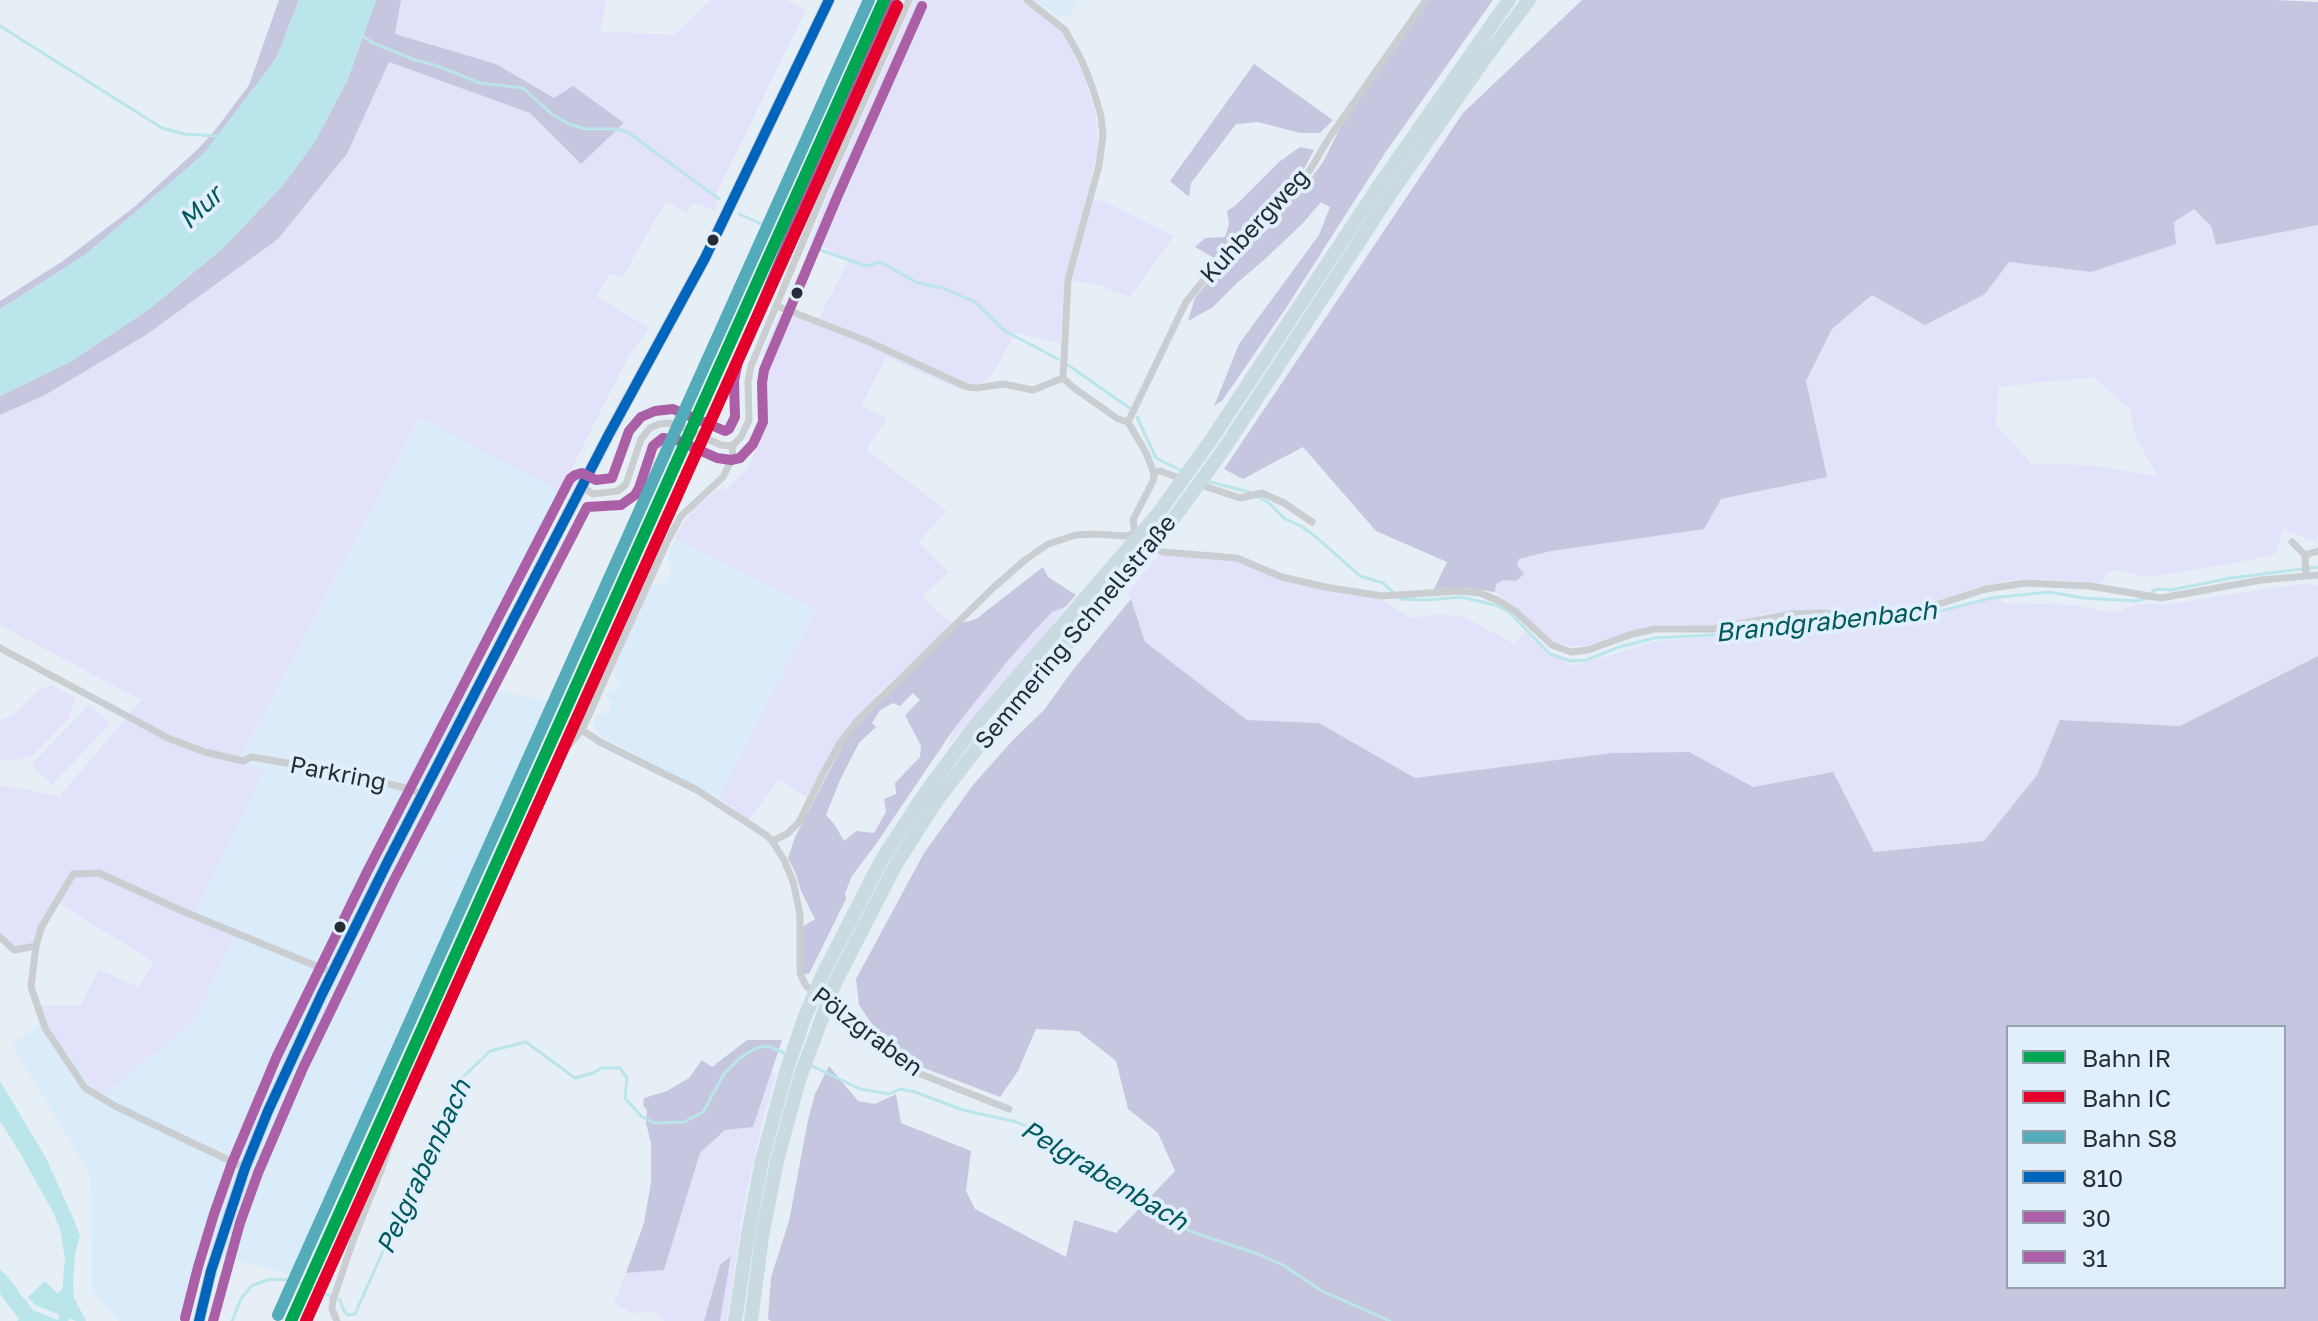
<!DOCTYPE html>
<html>
<head>
<meta charset="utf-8">
<style>
  body { margin:0 }
  #map { position:relative; width:2318px; height:1321px; overflow:hidden; background:#e7eff6; font-family:"Golos Text",sans-serif }
  canvas { display:block }
  .legend { position:absolute; left:2006px; top:1025px; width:280px; height:264px; box-sizing:border-box; background:#e1effc; border:2px solid #95a1ac; margin:0; padding:10px 14px; list-style:none; font-size:24px; color:#242d35 }
  .legend li { display:flex; align-items:center; gap:16px; height:40px }
  .legend b { width:40px; border:2px solid #95a1ac }
</style>
</head>
<body>
<div id="map">
<canvas width="2318" height="1321"></canvas>
<ul class="legend">
<li><b style="height:10px;background:#00a651"></b>Bahn IR</li>
<li><b style="height:10px;background:#e4002b"></b>Bahn IC</li>
<li><b style="height:10px;background:#54abba"></b>Bahn S8</li>
<li><b style="height:10px;background:#0065bd"></b>810</li>
<li><b style="height:10px;background:#aa5fa6"></b>30</li>
<li><b style="height:10px;background:#aa5fa6"></b>31</li>
</ul>
</div>
<script>
const ctx = document.querySelector('canvas').getContext('2d');
ctx.lineJoin = 'round';
function fillPath(path, color) { ctx.fillStyle = color; ctx.fill(path, 'evenodd'); }
const shape = rows => new Path2D(rows.map(r => 'M' + r).join(''));
function trace(path, color, width, dash) { ctx.strokeStyle = color; ctx.lineWidth = width; ctx.lineCap = dash ? 'butt' : 'round'; ctx.setLineDash(dash || []); ctx.stroke(path); }
function drawText(font, color, halo, rows, align = 'center') {
  ctx.font = font + ' "Golos Text",sans-serif'; ctx.lineWidth = 8; ctx.setLineDash([]); ctx.textBaseline = 'middle'; ctx.strokeStyle = halo; ctx.fillStyle = color; for (const [text, x, y, turn = 0] of rows) {
    ctx.save(); ctx.translate(x, y); ctx.rotate((+turn || 0) * Math.PI / 180); ctx.textAlign = isNaN(turn) ? turn : align; if (halo) ctx.strokeText(text, 0, 0); ctx.fillText(text, 0, 0); ctx.restore();
  }
}
const built = shape([
  [1033,0,1076,0,1072,14,1061,18],
  [421,416,560,492,467,685,555,702,295,1276,205,1251,185,1321,119,1321,92,1291,91,1176,12,1045,43,1022,101,1096,262,772,238,764],
  [675,538,816,609,719,798,603,738,595,729,594,721,598,715,608,712,612,703,606,696,609,692,616,693,620,684,614,677,613,672,649,589,656,583,665,584,672,567,667,560]
]);
const green = shape([
  [401,0,607,0,600,31,674,35,711,0,787,0,806,10,718,190,715,211,693,202,687,213,666,201,622,278,610,273,596,296,649,328,627,359,560,492,420,417,238,763,263,771,194,913,235,934,193,1022,101,1096,43,1022,37,1005,80,1006,99,970,138,987,154,962,57,902,36,946,14,950,0,937,0,785,60,796,141,700,0,625,0,415,45,395,146,335,278,239,347,155,389,62,530,113,580,164,624,124,573,87,554,99,496,64,395,34],
  [914,0,1021,0,1046,18,1060,31,1069,44,1084,76,1096,116,1098,149,1065,280,1060,343,1016,333,990,378,979,384,970,384,874,340,819,318,849,260,811,240,832,185],
  [1094,199,1107,203,1174,236,1130,297,1093,283,1072,281],
  [2194,209,2211,226,2216,245,2318,225,2318,532,2316,542,2283,529,2276,553,2266,557,2158,576,2141,577,2117,569,2105,575,2101,583,2043,579,2012,580,1982,586,1942,599,1901,608,1855,611,1796,610,1763,614,1746,620,1714,626,1663,625,1647,627,1586,646,1569,646,1548,639,1512,604,1495,592,1496,584,1517,565,1519,559,1551,551,1721,499,1826,477,1806,382,1832,329,1873,295,1985,294,2009,262,2091,272,2175,244,2173,222],
  [2093,377,2129,408,2137,440,2158,476,2091,465,2032,464,1996,425,1999,387],
  [780,314,785,314,859,341,962,388,963,391,886,357,861,406,887,418,866,450,947,511,918,542,948,572,922,597,952,624,879,693,845,730,808,798,778,779,749,820,719,798,816,609,675,538,686,519,695,508,717,490,728,488,747,469,754,455,763,407,760,385,765,358,763,353],
  [1159,555,1219,558,1236,561,1298,585,1347,592,1379,599,1411,618,1439,614,1464,617,1515,644,1525,631,1538,645,1573,666,1657,641,1915,619,1998,597,2004,603,2073,605,2115,613,2136,604,2163,605,2298,584,2318,585,2318,656,2180,726,2060,720,2037,775,1984,841,1873,852,1833,772,1753,787,1688,752,1612,753,1415,778,1319,723,1247,720,1144,642,1131,599,1126,594],
  [1065,607,1050,628,947,747,953,730,1006,663,1052,612],
  [51,685,75,698,69,718,34,754,16,761,0,759,0,720,15,714,40,689],
  [89,704,110,724,52,785,31,765],
  [770,1072,776,1074,761,1128,743,1209,727,1321,720,1321,731,1257,720,1265,704,1321,665,1321,654,1312,633,1313,614,1303,626,1273,664,1270,700,1153,725,1130,753,1126]
]);
const forest = shape([
  [279,0,299,0,276,59,207,150,190,166,85,255,0,309,0,301,63,261,133,208,198,149,216,129,249,85],
  [376,0,401,0,395,34,496,64,554,98,573,86,624,123,581,164,530,113,389,62,347,154,278,239,146,335,45,395,0,415,0,396,70,362,149,309,222,249,283,185,314,143,347,81],
  [1430,0,1493,0,1385,153,1286,308,1222,401,1214,406,1239,344,1319,235,1330,207,1321,202,1303,223,1264,260,1237,283,1213,307,1188,321,1195,298,1223,263,1253,238,1308,182,1323,162,1340,128],
  [1582,0,2275,0,2318,2,2318,225,2216,245,2211,226,2194,209,2174,222,2176,244,2091,272,2009,262,1985,294,1925,325,1872,295,1832,329,1806,381,1827,477,1721,499,1704,529,1551,551,1519,559,1517,565,1524,574,1516,581,1503,580,1496,584,1495,592,1468,588,1434,589,1447,562,1376,531,1303,447,1243,479,1224,469,1463,113],
  [1254,64,1333,120,1320,133,1300,133,1258,122,1236,124,1191,183,1189,197,1170,181],
  [1300,147,1314,150,1303,171,1239,236,1214,258,1195,247,1205,238,1225,237,1229,224,1227,211,1235,206,1279,162],
  [1043,567,1048,577,1076,595,1065,607,1052,612,1027,639,1006,663,953,730,876,844,852,876,845,893,846,899,809,974,803,973,802,934,804,926,815,919,801,891,796,874,788,858,795,837,846,739,882,698,958,624,976,619],
  [913,693,920,700,905,715,921,746,920,757,895,783,896,794,884,799,886,812,874,833,856,831,844,841,835,825,826,815,840,780,859,743,876,727,872,723,880,710,893,703,900,706],
  [1131,599,1145,642,1247,720,1319,723,1415,778,1612,753,1689,752,1753,787,1833,772,1874,852,1984,841,2037,775,2060,720,2180,726,2318,656,2318,1321,771,1321,768,1319,771,1277,789,1221,808,1120,815,1094,829,1066,858,1101,875,1104,896,1094,901,1123,971,1151,966,1191,975,1209,1066,1257,1074,1220,1116,1233,1175,1171,1158,1133,1128,1109,1116,1061,1078,1031,1036,1029,1018,1071,1000,1097,924,1068,900,1053,872,1024,859,1005,856,979,924,853,973,785,1012,741,1044,710,1072,671],
  [2008,1027,2284,1027,2284,1287,2008,1287],
  [747,1040,782,1040,753,1127,725,1130,700,1153,664,1270,626,1273,644,1223,651,1182,651,1143,646,1123,647,1110,643,1105,644,1098,667,1091,689,1078,702,1060,712,1067],
  [731,1256,720,1321,704,1321,720,1265]
]);
const water = shape([
  [299,0,376,0,347,81,314,143,283,185,222,249,149,309,70,362,0,396,0,309,85,255,190,166,206,150,276,59],
  [0,1081,46,1158,73,1218,80,1236,74,1258,65,1258,60,1229,53,1212,20,1153,0,1121],
  [0,1269,19,1291,9,1300,0,1290],
  [64,1280,71,1281,72,1294,86,1321,76,1321,35,1305,28,1297,45,1281,57,1293,62,1290],
  [25,1299,33,1310,60,1321,17,1321,22,1317,15,1308]
]);
const stream = shape([
  [0,26,162,128,184,134,218,136],
  [361,35,373,43,415,60,435,65,480,83,523,88,553,115,569,124,586,129,617,129,629,133,719,199],
  [739,214,768,227],
  [812,247,866,266,880,262,918,283,943,288,975,302,1005,331,1058,359],
  [1068,365,1131,409],
  [1137,417,1156,458,1184,472],
  [1206,481,1249,492],
  [1258,497,1269,503,1285,519,1301,526,1316,537,1360,576,1383,583,1393,592],
  [1400,599,1426,600,1461,597,1495,605,1509,612,1550,654,1571,661,1587,660,1619,647,1655,638,1729,634,1783,621,1831,620,1854,624,1914,618,1991,598,2049,592,2084,598,2136,601,2148,598,2154,590,2159,589,2171,590,2231,578,2318,567],
  [810,1065,860,1089,889,1094,900,1089,915,1092,963,1110,1017,1122,1049,1137,1088,1160,1164,1218,1192,1232,1258,1254,1283,1265,1322,1291,1390,1321],
  [232,1321,241,1299,251,1286,270,1279,293,1280,340,1300,344,1311,348,1315,355,1314,458,1082,490,1051,526,1042,575,1078,593,1073,602,1068,620,1068,627,1078,625,1098,641,1116,654,1123,684,1122,703,1112,724,1074,740,1058,756,1048,768,1046,789,1055]
]);
const canal = shape([
  [63,1321,69,1303,68,1280,70,1258,68,1244]
]);
const river = shape([
  [0,1280,30,1321]
]);
const minor = shape([
  [777,306,867,341,967,387,977,388,1003,384,1033,390,1063,378],
  [1128,422,1186,302,1220,260,1310,170,1329,138,1426,0],
  [1154,473,1160,471,1182,479],
  [1198,484,1240,498,1262,493,1284,503,1312,522],
  [582,487,593,494,618,491,626,484,641,439,650,428,659,424,670,423,682,427,721,445,732,446],
  [1136,535,1156,549,1163,552,1237,558,1282,577,1325,587,1382,596,1459,591,1480,593,1499,601,1515,611,1552,645,1571,652,1588,650,1632,634,1655,629,1712,629,1791,614,1820,613,1854,615,1890,613,1939,604,1986,589,2026,583,2090,586,2161,598,2261,580,2318,575],
  [2292,542,2305,555,2306,575],
  [2305,555,2318,551],
  [0,648,170,739,205,752,243,761,252,757,349,774,413,790,422,795],
  [582,730,600,742,697,790,766,835,772,841,784,860,793,881,800,914,800,973,806,986,875,1038,908,1069,1009,1109],
  [772,841,787,834,799,822,825,770,840,743,856,722,994,587,1025,560,1048,544,1076,535,1094,534,1126,536,1135,533,1133,520,1153,481,1154,473,1146,453,1128,422,1118,419,1074,388,1063,378,1068,280,1099,165,1103,136,1101,116,1093,89,1082,61,1065,30,1027,0],
  [0,937,14,950,36,946],
  [245,1168,115,1106,85,1088,45,1028,31,987,36,946,41,928,73,874,99,873,180,910,333,973],
  [337,1321,332,1309,333,1300,354,1238,382,1168,411,1080,550,772,562,753,582,730,668,540,681,516,723,477,733,457,732,446,741,437,749,420,748,382,751,366,825,189,909,0]
]);
const primary = shape([
  [199,1321,211,1271,245,1168,268,1111,322,994,388,861,608,436,705,258,829,0]
]);
const motorway = shape([
  [735,1321,748,1234,762,1160,786,1072,804,1019,822,976,882,859,925,793,977,723,1157,515,1211,440,1378,187,1509,0],
  [751,1321,762,1237,777,1161,800,1077,835,983,895,866,937,800,989,733,1099,608,1174,518,1224,449,1389,196,1486,57,1529,0]
]);
const bus1 = shape([
  [199,1321,211,1271,245,1168,268,1111,322,994,388,861,608,436,705,258,829,0]
]);
const bus2 = shape([
  [213,1321,240,1223,258,1173,303,1068,392,884,587,507,621,505,635,495,639,488,653,446,663,438,677,440,717,458,731,460,740,458,753,444,763,422,762,383,764,370,838,195,922,6]
]);
const bus3 = shape([
  [185,1318,198,1267,214,1214,232,1163,277,1056,367,872,570,479,575,475,582,473,596,480,612,478,629,431,641,417,655,411,673,409,725,431,729,429,735,417,734,381,738,361,812,183,894,0]
]);
const rail1 = shape([
  [291,1321,884,0]
]);
const rail2 = shape([
  [306,1321,897,6]
]);
const rail3 = shape([
  [278,1315,869,0]
]);
const markers = [
  [713,240,7,"#242d35"],
  [797,293,7,"#242d35"],
  [340,927,7,"#242d35"]
];
const streetNames = [
  ["Kuhbergweg",1255,226,-47],
  ["Semmering Schnellstraße",1076,632,-50],
  ["Parkring",338,774,11],
  ["Pölzgraben",867,1032,37]
];
const waterNames = [
  ["Mur",201,208,-43],
  ["Brandgrabenbach",1826,622,-6],
  ["Pelgrabenbach",424,1167,-65],
  ["Pelgrabenbach",1104,1176,31]
];
fillPath(built, '#daebfa');
fillPath(green, '#e2e2fa');
fillPath(forest, '#c6c6e0');
fillPath(water, '#b9e5eb');
trace(stream, '#b9e5eb', 3);
trace(canal, '#b9e5eb', 10);
trace(river, '#b9e5eb', 16);
trace(minor, '#cbced0', 7);
trace(primary, '#c5cfd3', 12);
trace(motorway, '#c9dbe1', 14);
trace(bus1, '#0065bd', 10);
trace(bus2, '#aa5fa6', 10);
trace(bus3, '#aa5fa6', 10);
trace(rail1, '#00a651', 12);
trace(rail2, '#e4002b', 12);
trace(rail3, '#54abba', 12);
for (const [x, y, r, color] of markers) { const dot = new Path2D(); dot.arc(x, y, r, 0, 2 * Math.PI); ctx.fillStyle = color; ctx.fill(dot); trace(dot, '#e1effc', 3); }
drawText('24px', '#242d35', '#e1effc', streetNames);
drawText('italic 26px', '#00595f', '#e1effc', waterNames);
</script>
</body>
</html>
